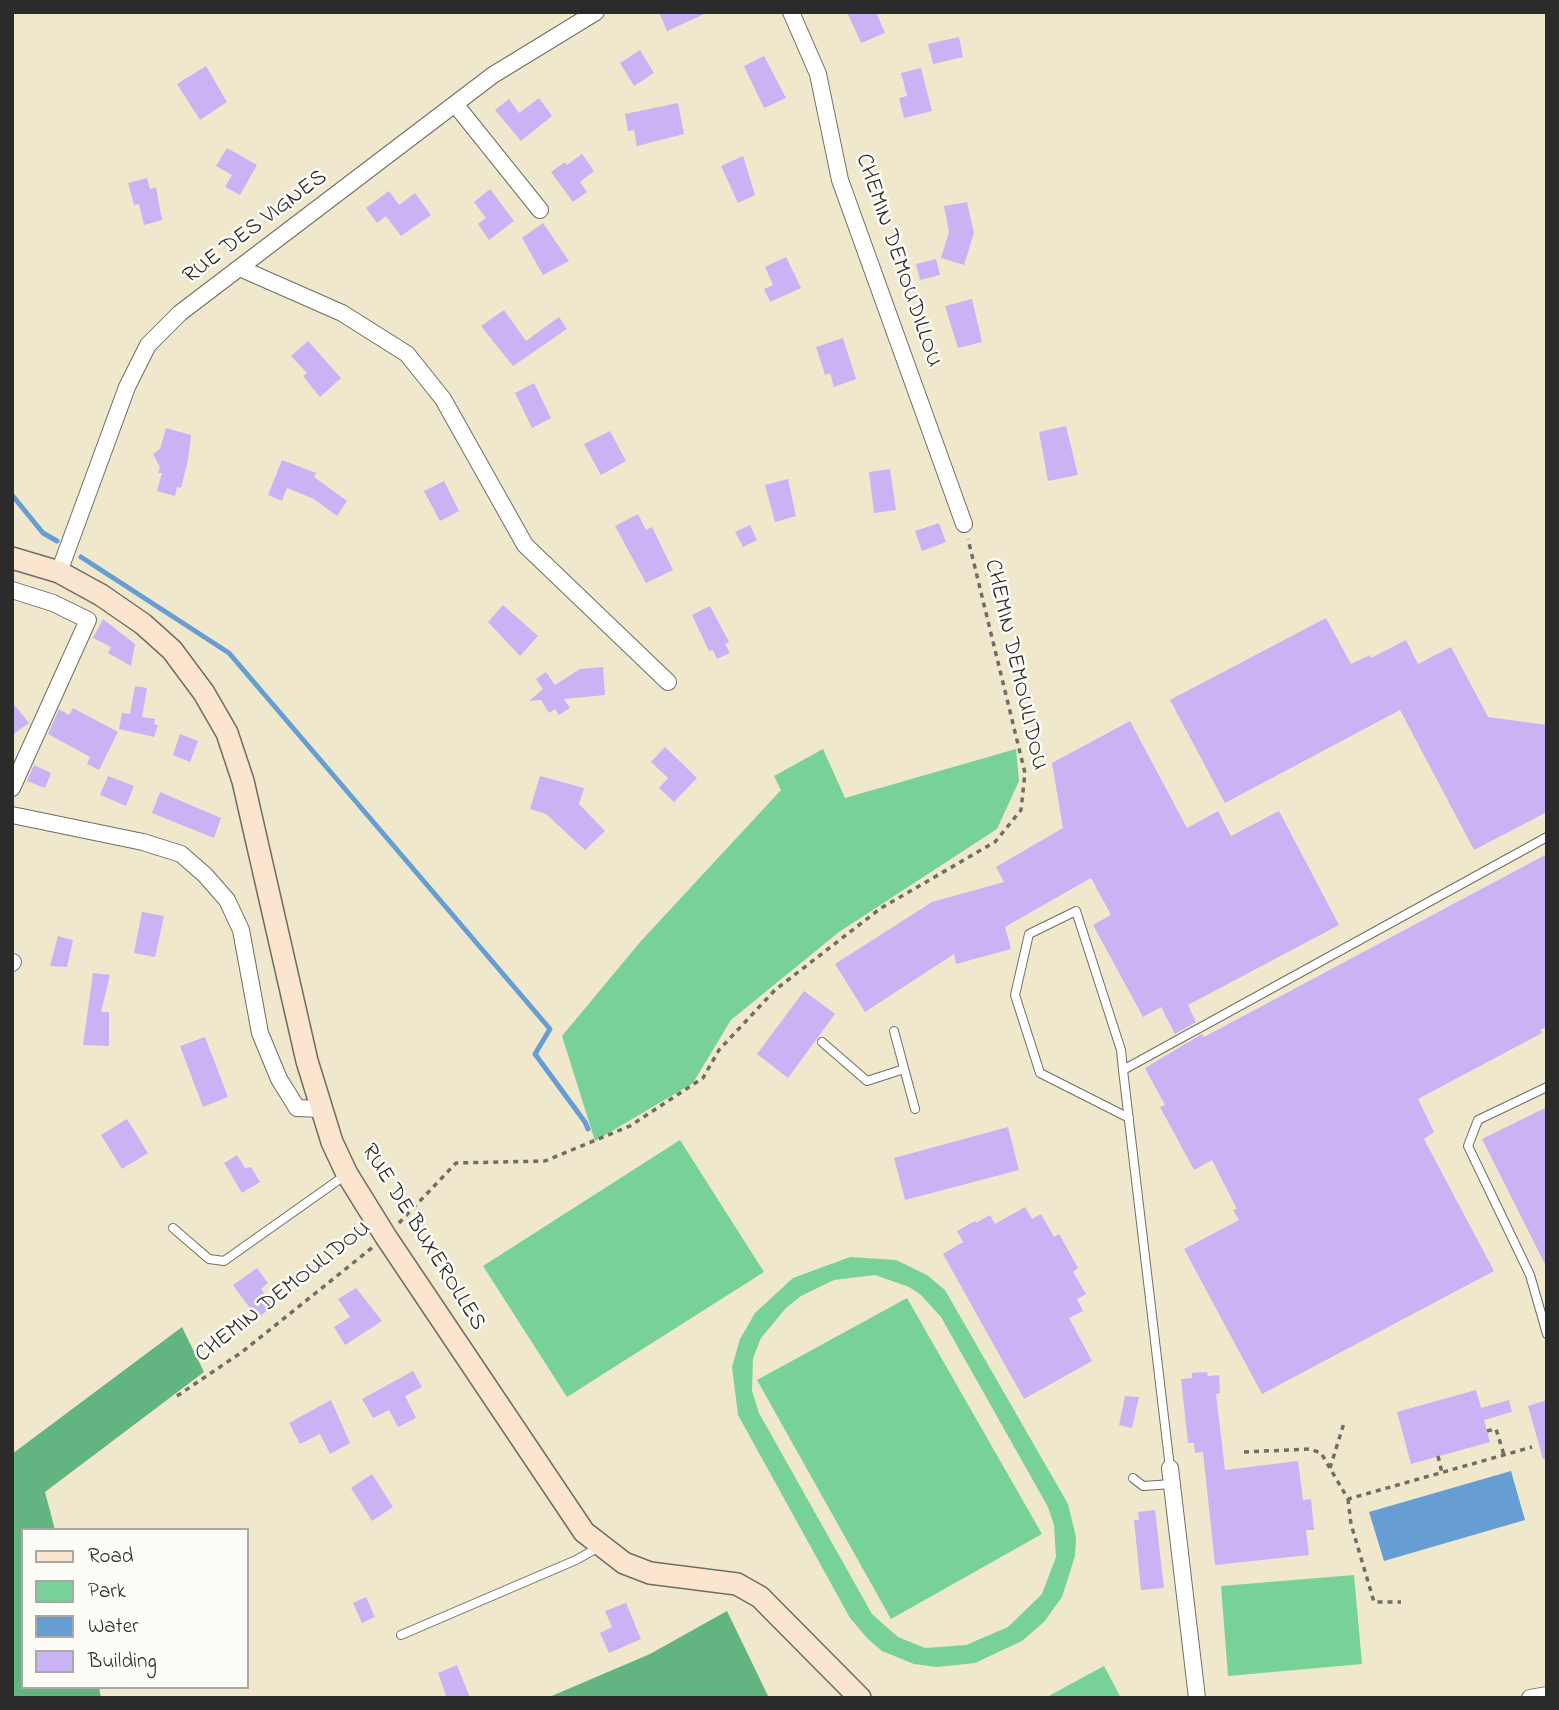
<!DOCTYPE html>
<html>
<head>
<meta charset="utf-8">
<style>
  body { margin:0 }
  #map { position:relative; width:1559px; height:1710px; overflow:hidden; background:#f0e8cd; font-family:"Indie Flower",sans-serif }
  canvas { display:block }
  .frame { position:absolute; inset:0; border:14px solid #2b2b2b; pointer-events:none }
  .legend { position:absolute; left:21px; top:1528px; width:228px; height:161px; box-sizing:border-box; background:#fdfcf7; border:2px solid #a9a8a5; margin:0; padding:9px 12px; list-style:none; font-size:21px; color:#2b2b2b }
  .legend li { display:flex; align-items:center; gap:14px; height:35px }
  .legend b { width:35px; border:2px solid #a9a8a5 }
</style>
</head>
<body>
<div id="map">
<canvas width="1559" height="1710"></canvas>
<div class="frame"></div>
<ul class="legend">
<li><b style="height:9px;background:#fce5cf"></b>Road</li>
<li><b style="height:19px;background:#78d298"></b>Park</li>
<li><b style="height:19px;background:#669ed4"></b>Water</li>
<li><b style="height:19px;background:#c9b3f4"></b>Building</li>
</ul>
</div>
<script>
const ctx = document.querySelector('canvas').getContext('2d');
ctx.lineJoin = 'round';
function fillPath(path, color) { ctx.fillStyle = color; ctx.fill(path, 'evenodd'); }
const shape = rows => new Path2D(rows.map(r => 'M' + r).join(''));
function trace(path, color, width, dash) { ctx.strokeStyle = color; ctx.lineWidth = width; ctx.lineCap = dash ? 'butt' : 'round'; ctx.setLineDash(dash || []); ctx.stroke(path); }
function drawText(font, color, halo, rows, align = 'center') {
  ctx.font = font + ' "Indie Flower",sans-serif'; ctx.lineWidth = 5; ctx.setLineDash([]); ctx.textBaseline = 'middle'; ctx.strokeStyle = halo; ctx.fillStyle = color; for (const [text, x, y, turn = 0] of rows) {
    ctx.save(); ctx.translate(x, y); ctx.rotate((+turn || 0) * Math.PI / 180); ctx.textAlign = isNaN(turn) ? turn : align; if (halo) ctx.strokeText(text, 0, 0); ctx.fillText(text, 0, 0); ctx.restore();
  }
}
const green = shape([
  [823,749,845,798,1016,749,1019,781,997,829,839,932,731,1020,693,1083,595,1141,562,1036,641,941,781,790,774,776],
  [680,1140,764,1272,567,1397,483,1266],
  [850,1257,896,1260,927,1275,945,1290,1068,1504,1076,1537,1075,1556,1062,1597,1044,1622,1022,1641,975,1663,937,1667,914,1664,882,1651,868,1639,850,1618,738,1415,732,1367,740,1339,755,1313,793,1278],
  [875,1275,909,1287,921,1295,941,1317,1048,1507,1054,1525,1056,1557,1042,1594,1008,1627,966,1645,925,1648,898,1637,872,1614,759,1413,752,1391,753,1358,761,1338,786,1308,801,1296,834,1280],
  [907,1298,1042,1534,891,1619,757,1380],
  [1354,1575,1362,1664,1228,1676,1221,1586],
  [1104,1666,1121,1698,1045,1698]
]);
const forest = shape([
  [182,1327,204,1372,45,1492,55,1530,23,1530,23,1687,99,1687,101,1698,12,1698,12,1454],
  [727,1611,769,1698,547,1698,650,1654]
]);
const water = shape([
  [1511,1471,1525,1520,1384,1561,1369,1512]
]);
const stream = shape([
  [12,495,43,533,57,541],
  [81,557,229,653,550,1029,535,1054,585,1122,588,1129]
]);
const building = shape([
  [659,12,709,12,667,31],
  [847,12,876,12,885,33,861,43],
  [959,37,963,57,933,64,928,44],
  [640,50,654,73,634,86,620,63],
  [764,56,786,98,764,108,744,66],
  [206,66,227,102,200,120,177,84],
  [921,68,932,111,904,118,899,98,907,96,901,73],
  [539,98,552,116,521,141,495,110,509,99,519,113],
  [678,103,684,134,637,146,634,130,628,131,625,114],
  [227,148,257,165,240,195,225,187,232,175,216,166],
  [582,154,594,171,580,182,587,192,573,202,551,172,565,162,567,165],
  [743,156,755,195,738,203,721,166],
  [147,178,150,189,156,187,162,220,144,225,139,204,134,205,128,183],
  [490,189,514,221,489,240,478,224,486,218,474,202],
  [389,191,399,205,415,193,431,215,401,236,386,216,377,223,366,208],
  [967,202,974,233,964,265,941,258,949,232,944,206],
  [543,223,569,261,543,275,522,238],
  [786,257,801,288,770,302,764,289,773,285,765,267],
  [936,259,940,275,920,280,916,264],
  [972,299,982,342,958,348,945,306],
  [504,310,526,341,559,317,567,329,513,366,481,326],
  [843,338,856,379,834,387,830,373,825,375,816,347],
  [308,341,341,378,320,397,303,376,307,373,291,356],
  [534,383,551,418,532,428,515,393],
  [1066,426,1078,475,1048,481,1039,432],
  [166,428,191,435,188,460,181,488,177,487,175,496,157,491,162,473,158,473,160,467,153,454,160,449],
  [610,431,626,461,601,475,584,444],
  [282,460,316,473,314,477,347,501,337,516,314,499,287,488,282,501,268,495],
  [890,469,896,510,874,513,869,472],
  [788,479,796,516,775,522,765,485],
  [444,481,459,511,440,521,424,491],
  [638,514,646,530,652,527,673,570,646,583,615,526],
  [939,523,946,542,922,551,915,531],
  [750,525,757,540,743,547,735,532],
  [503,605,538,636,520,656,488,622],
  [710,606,729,642,725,644,730,653,717,659,713,650,709,651,692,615],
  [1326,618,1351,664,1370,655,1371,658,1406,640,1418,664,1451,647,1488,717,1547,725,1547,812,1474,850,1400,710,1225,803,1170,700],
  [103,619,135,644,131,666,108,653,111,647,93,638],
  [603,667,605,695,564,699,570,708,559,715,555,709,549,713,541,700,529,701,543,689,536,679,546,672,555,685,580,669],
  [135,686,147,688,142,717,155,719,154,724,158,725,154,737,119,729,122,713,130,714],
  [12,702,29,723,12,735],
  [73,708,118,732,99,770,87,764,90,757,48,734,59,709,69,715],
  [1130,721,1187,828,1218,811,1231,836,1279,811,1339,925,1188,1005,1196,1022,1175,1034,1161,1007,1143,1017,1093,925,1111,915,1091,878,1005,927,1011,949,956,964,954,954,865,1012,835,964,932,902,1004,882,996,867,1063,828,1052,763],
  [180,734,198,741,190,762,173,755],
  [665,747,697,778,674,802,659,788,668,778,651,762],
  [34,765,51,773,45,788,27,781],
  [108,776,134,786,126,806,100,795],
  [540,776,584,788,579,804,605,831,585,850,546,814,530,809],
  [160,792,221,818,214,838,152,813],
  [1547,854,1547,1027,1540,1030,1542,1033,1418,1099,1434,1132,1424,1139,1494,1271,1262,1394,1184,1249,1239,1220,1233,1210,1237,1209,1212,1160,1194,1170,1160,1107,1165,1105,1145,1068,1202,1034,1204,1037],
  [142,912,164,916,155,957,134,953],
  [58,936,73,940,67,967,50,966],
  [93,973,110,975,101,1012,109,1012,109,1046,83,1045],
  [804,991,835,1014,788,1078,757,1054],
  [205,1037,228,1097,203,1107,180,1046],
  [1547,1107,1547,1268,1482,1139],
  [127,1119,148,1153,122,1169,101,1135],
  [1008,1127,1019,1170,905,1200,894,1158],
  [237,1155,245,1168,251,1167,260,1182,242,1193,224,1163],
  [1025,1207,1032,1219,1041,1214,1054,1237,1059,1234,1078,1268,1073,1272,1086,1294,1077,1299,1083,1311,1069,1318,1092,1361,1024,1399,943,1254,963,1242,957,1231,975,1221,976,1223,990,1215,995,1224],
  [257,1268,268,1283,261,1289,274,1306,257,1318,233,1285],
  [356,1288,382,1321,345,1345,334,1327,350,1317,338,1299],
  [413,1371,422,1387,405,1396,416,1418,398,1427,389,1410,373,1418,362,1399],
  [1207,1372,1208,1376,1219,1375,1220,1393,1216,1394,1225,1470,1298,1461,1303,1500,1311,1499,1314,1530,1306,1530,1309,1555,1215,1565,1203,1452,1195,1453,1194,1443,1188,1443,1181,1379,1192,1378,1192,1373],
  [1476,1390,1481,1408,1509,1400,1512,1412,1484,1420,1490,1442,1411,1464,1397,1412],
  [1125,1396,1139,1397,1132,1428,1119,1425],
  [331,1400,350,1443,330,1454,320,1434,300,1444,289,1423],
  [1547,1400,1547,1459,1543,1459,1528,1406],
  [372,1474,393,1507,372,1521,351,1488],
  [1155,1510,1164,1588,1141,1590,1134,1520,1139,1520,1138,1512],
  [366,1597,375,1617,362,1623,353,1603],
  [626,1603,641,1639,609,1653,600,1633,612,1627,605,1611],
  [457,1665,470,1698,447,1698,438,1673]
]);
const path = shape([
  [399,1223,456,1163,545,1161,630,1126,703,1078,719,1050,775,990,881,908,995,842,1021,810,1025,773,968,539],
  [177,1396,242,1352,373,1247],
  [1487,1431,1496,1429,1504,1455],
  [1244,1452,1310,1449,1321,1453,1348,1499,1532,1447],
  [1438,1456,1442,1473],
  [1330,1468,1344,1423],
  [1348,1499,1351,1524,1374,1602,1401,1602]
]);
const lane = shape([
  [894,1031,915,1109],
  [822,1042,867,1081,904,1069],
  [1123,1070,1547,837],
  [1547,1087,1478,1120,1468,1146,1530,1275,1547,1334],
  [1129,1118,1040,1073,1015,995,1029,934,1076,911,1121,1050,1123,1070,1170,1468],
  [173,1228,209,1259,224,1261,347,1174],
  [1133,1478,1143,1486,1172,1484],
  [401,1635,576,1560,599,1547]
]);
const street = shape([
  [791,12,818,74,840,180,964,524],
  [455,104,540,210],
  [242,269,342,313,407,354,443,399,525,545,668,682],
  [59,572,127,387,148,345,180,313,493,75,596,12],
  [12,590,53,603,88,620,12,788],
  [12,815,143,842,181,854,205,875,227,900,241,930,260,1033,279,1079,297,1108,321,1109],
  [12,963,13,962],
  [1170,1468,1197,1698],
  [1530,1698,1547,1695]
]);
const secondary = shape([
  [12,558,59,572,101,595,143,624,172,650,204,693,227,733,243,781,307,1061,332,1142,347,1174,386,1237,584,1532,624,1563,650,1573,737,1584,760,1597,860,1698]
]);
const streetNames = [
  ["RUE DES VIGNES",256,228,-37],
  ["CHEMIN DEMOUDILLOU",897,261,71],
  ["CHEMIN DEMOULIDOU",1014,665,77],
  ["RUE DE BUXEROLLES",422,1238,58],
  ["CHEMIN DEMOULIDOU",284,1293,-38]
];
fillPath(green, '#78d298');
fillPath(forest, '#62b480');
fillPath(water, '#669ed4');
trace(stream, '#669ed4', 5);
fillPath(building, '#c9b3f4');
trace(lane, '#706d64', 10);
trace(street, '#706d64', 18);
trace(secondary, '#706d64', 24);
trace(path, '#706d64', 3.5, [5, 5]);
trace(lane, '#fff', 8);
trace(street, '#fff', 16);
trace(secondary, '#fce5cf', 21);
drawText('23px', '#2b2b2b', '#fdfcf7', streetNames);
</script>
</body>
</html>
